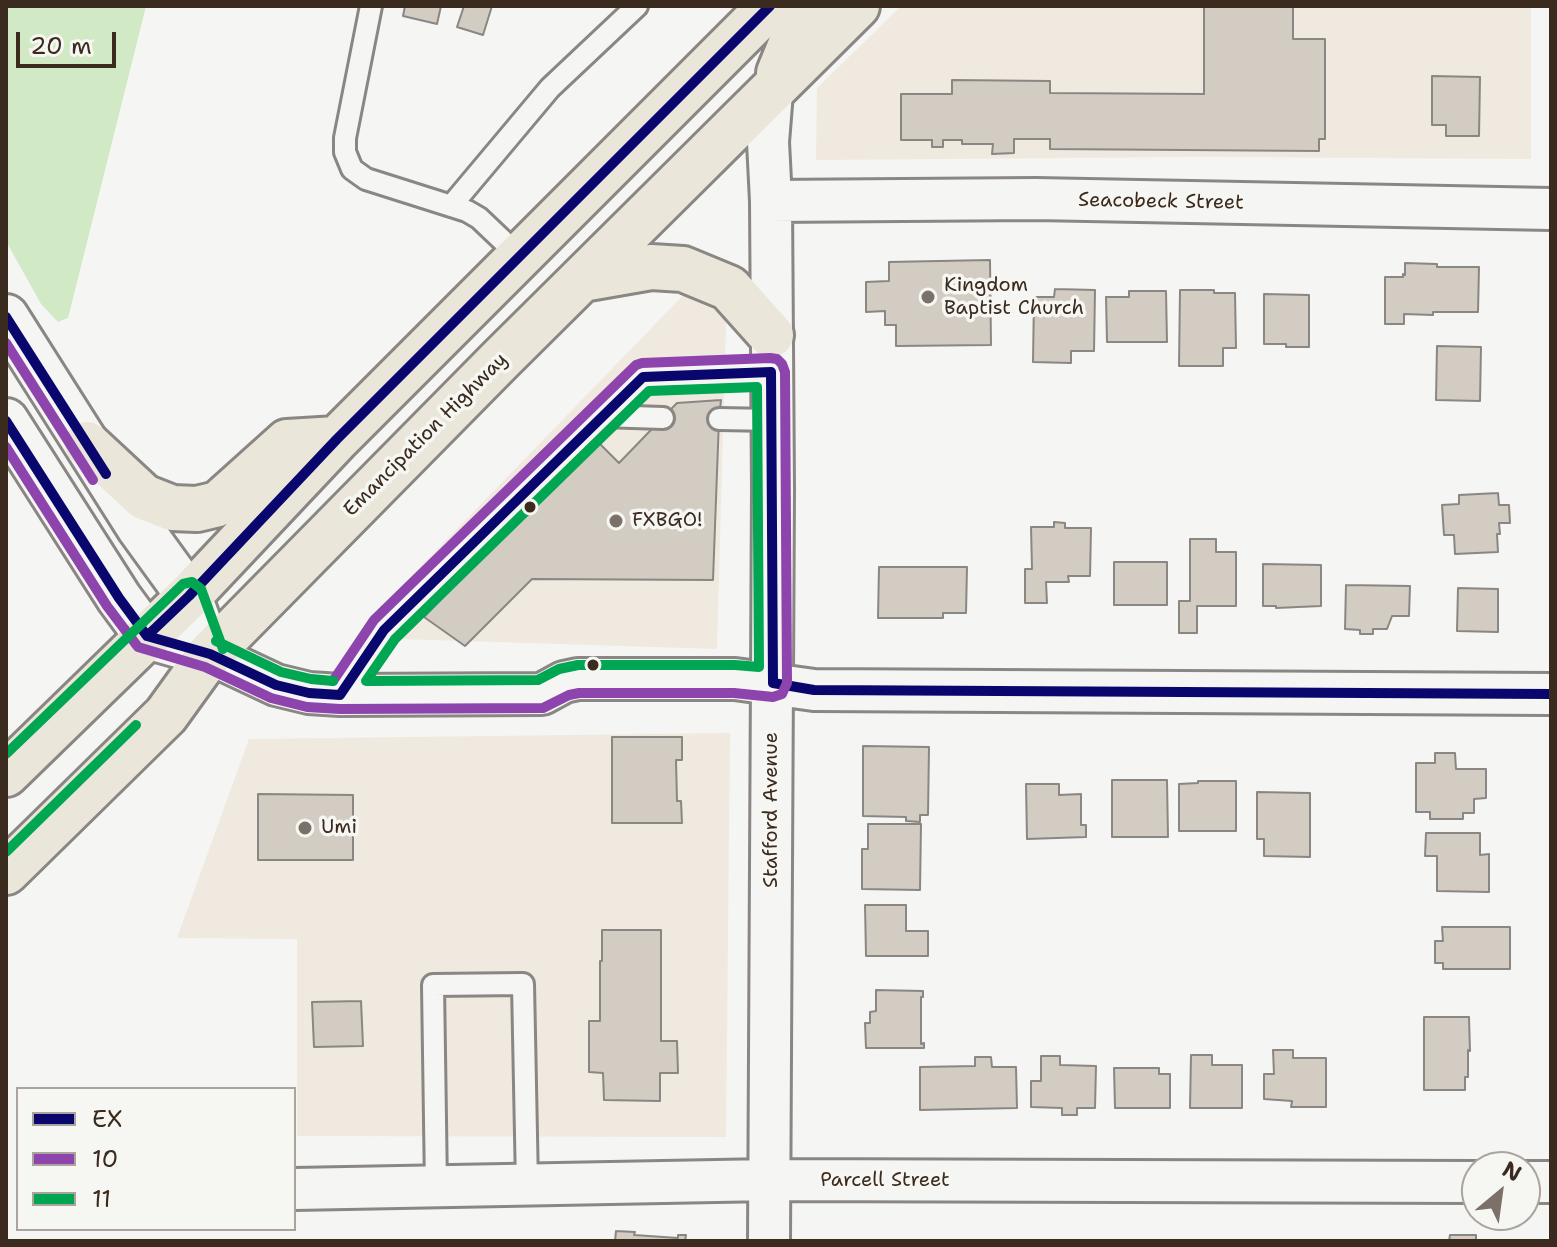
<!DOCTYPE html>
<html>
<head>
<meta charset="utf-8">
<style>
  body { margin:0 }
  #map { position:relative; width:1557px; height:1247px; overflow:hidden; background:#f5f5f3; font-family:"Shantell Sans",sans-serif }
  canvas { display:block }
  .frame { position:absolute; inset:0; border:8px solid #3b2a1e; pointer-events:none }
  .legend { position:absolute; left:16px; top:1087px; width:280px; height:144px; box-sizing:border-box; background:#f6f6f2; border:2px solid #aba49d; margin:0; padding:10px 14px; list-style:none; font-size:24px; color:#3b2a1e }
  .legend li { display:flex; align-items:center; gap:16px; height:40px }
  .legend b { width:40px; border:2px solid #aba49d }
  .north { position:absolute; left:1461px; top:1151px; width:80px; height:80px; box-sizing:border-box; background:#f6f6f2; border:2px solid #aba49d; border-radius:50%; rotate:29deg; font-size:22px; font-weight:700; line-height:32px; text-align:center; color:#3b2a1e }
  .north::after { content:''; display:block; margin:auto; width:28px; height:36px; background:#7c7169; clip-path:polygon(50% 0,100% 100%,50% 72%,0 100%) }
  .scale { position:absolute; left:16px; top:32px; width:100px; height:36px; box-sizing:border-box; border:4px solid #3b2a1e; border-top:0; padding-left:10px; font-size:24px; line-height:28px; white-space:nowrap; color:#3b2a1e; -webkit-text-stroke:6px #f6f6f2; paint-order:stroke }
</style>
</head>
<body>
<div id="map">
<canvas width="1557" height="1247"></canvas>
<div class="frame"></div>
<ul class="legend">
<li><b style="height:10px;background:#09076e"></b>EX</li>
<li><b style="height:10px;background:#8e44ad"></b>10</li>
<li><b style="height:10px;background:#00a651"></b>11</li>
</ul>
<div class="north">N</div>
<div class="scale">20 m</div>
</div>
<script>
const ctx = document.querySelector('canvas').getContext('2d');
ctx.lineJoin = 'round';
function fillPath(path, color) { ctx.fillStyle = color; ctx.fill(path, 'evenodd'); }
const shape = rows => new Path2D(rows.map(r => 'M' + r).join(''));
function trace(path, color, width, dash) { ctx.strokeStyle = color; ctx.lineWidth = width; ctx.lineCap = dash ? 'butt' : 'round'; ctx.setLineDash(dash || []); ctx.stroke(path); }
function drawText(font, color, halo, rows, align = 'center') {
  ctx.font = font + ' "Shantell Sans",sans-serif'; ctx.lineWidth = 7; ctx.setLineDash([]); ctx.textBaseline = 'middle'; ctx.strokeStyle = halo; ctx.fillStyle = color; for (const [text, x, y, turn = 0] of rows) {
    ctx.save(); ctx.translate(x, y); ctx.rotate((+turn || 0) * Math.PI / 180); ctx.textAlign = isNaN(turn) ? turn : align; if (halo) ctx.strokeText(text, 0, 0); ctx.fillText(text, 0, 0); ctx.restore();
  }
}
const built = shape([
  [901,6,1531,6,1531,159,1203,157,816,160,817,88],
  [691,287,726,321,717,649,369,638,369,620],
  [730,733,726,1137,297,1136,297,939,177,938,249,739]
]);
const green = shape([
  [6,6,146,6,68,318,58,322,41,304,6,241]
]);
const building = shape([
  [405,6,441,6,437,24,403,16,405,6],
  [464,6,492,6,483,35,457,27,464,6],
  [1204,6,1293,6,1293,39,1325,39,1325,139,1319,139,1319,151,1050,149,1050,139,1014,139,1014,153,992,154,993,144,962,144,962,140,943,140,943,147,932,147,932,140,901,140,901,94,952,94,952,80,1050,81,1050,93,1204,94,1204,6],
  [1432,76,1480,77,1479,136,1446,136,1446,125,1432,125,1432,76],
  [990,260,991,345,896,346,896,325,885,325,885,311,866,312,866,282,889,281,889,262,990,260],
  [1405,263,1437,264,1437,267,1479,267,1478,312,1433,312,1433,315,1404,314,1404,324,1385,324,1385,277,1403,277,1403,274,1405,275,1405,263],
  [1055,289,1095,290,1094,351,1071,351,1071,363,1033,362,1034,297,1054,297,1055,289],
  [1180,290,1214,290,1214,293,1235,293,1236,348,1223,348,1223,366,1179,366,1180,290],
  [1129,291,1166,291,1167,342,1107,342,1106,297,1129,297,1129,291],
  [1264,294,1309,295,1309,347,1286,347,1286,344,1264,344,1264,294],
  [1437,346,1481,347,1480,401,1436,400,1437,346],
  [721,400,719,419,713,580,532,579,465,646,424,617,595,439,619,463,677,403,721,400],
  [1498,493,1499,505,1509,505,1510,523,1499,523,1500,534,1497,534,1498,552,1455,554,1454,535,1444,535,1442,505,1459,504,1459,495,1498,493],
  [1054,522,1065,523,1065,528,1091,528,1090,576,1068,576,1069,582,1046,582,1047,603,1025,603,1025,569,1032,569,1031,527,1054,527,1054,522],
  [1190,539,1216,539,1216,552,1236,552,1236,606,1197,606,1197,633,1179,633,1179,601,1190,601,1190,539],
  [1114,562,1167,562,1167,605,1114,605,1114,562],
  [1263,564,1321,565,1321,606,1276,608,1276,606,1263,606,1263,564],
  [879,567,967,567,966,613,943,613,943,618,878,618,879,567],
  [1346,585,1410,586,1409,616,1392,616,1387,629,1373,629,1373,634,1360,634,1360,630,1345,629,1346,585],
  [1458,588,1498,589,1498,632,1457,631,1458,588],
  [612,737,682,737,682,760,676,760,677,801,681,801,682,823,612,823,612,737],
  [863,746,929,747,928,815,920,815,920,822,906,821,906,817,863,816,863,746],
  [1435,753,1455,753,1456,769,1486,769,1486,798,1474,799,1474,813,1463,813,1463,819,1430,819,1430,812,1416,812,1416,763,1435,763,1435,753],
  [1112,780,1167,780,1168,837,1112,837,1112,780],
  [1198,781,1236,781,1236,831,1179,831,1179,784,1198,783,1198,781],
  [1026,784,1059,784,1059,795,1081,794,1081,825,1086,825,1086,837,1027,839,1026,784],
  [1257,792,1310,793,1310,857,1264,856,1264,839,1257,839,1257,792],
  [258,794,353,795,353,860,258,860,258,794],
  [868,824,921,824,920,890,862,889,862,849,868,849,868,824],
  [1426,833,1480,833,1480,855,1489,854,1489,892,1437,891,1437,856,1425,856,1426,833],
  [865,905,906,905,906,931,928,931,928,956,866,956,865,905],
  [1442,927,1510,927,1510,969,1443,969,1443,963,1435,963,1435,941,1443,941,1442,927],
  [602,930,661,930,661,1041,677,1041,678,1073,660,1073,660,1101,604,1100,603,1073,589,1072,589,1021,600,1021,600,961,602,961,602,930],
  [876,990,923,991,923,997,921,997,921,1044,924,1043,924,1048,866,1048,865,1023,870,1023,870,1012,876,1011,876,990],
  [361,1001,363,1046,314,1047,312,1002,361,1001],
  [1424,1017,1469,1017,1470,1051,1468,1050,1468,1077,1465,1077,1465,1090,1424,1090,1424,1017],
  [1273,1050,1293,1050,1293,1058,1326,1058,1326,1107,1291,1107,1292,1101,1264,1099,1264,1074,1274,1074,1273,1050],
  [1191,1055,1212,1055,1212,1065,1242,1065,1242,1108,1190,1108,1191,1055],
  [1041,1056,1060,1056,1060,1065,1096,1066,1095,1108,1077,1108,1077,1115,1062,1115,1062,1108,1031,1107,1031,1081,1041,1081,1041,1056],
  [975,1057,991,1057,992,1067,1016,1067,1017,1108,920,1110,920,1067,975,1066,975,1057],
  [1114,1068,1159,1068,1159,1074,1170,1074,1170,1108,1115,1108,1114,1068],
  [616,1231,635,1232,634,1235,678,1238,678,1235,686,1235,685,1241,615,1241,616,1231],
  [1450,1235,1476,1235,1476,1241,1449,1241,1450,1235]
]);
const service = shape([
  [371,6,345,138,345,152,352,169,366,179,467,211,479,218,519,256],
  [451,206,550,88,637,6],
  [602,416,663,418],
  [719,419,772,420],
  [340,695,384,630,643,377,771,372],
  [436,1187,433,985,523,984,527,1185]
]);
const minor = shape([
  [771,201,1036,199,1551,209],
  [210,654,276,685,309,693,340,695,542,694,564,682,578,679,735,679,814,690,1551,694],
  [1525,1182,1551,1182],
  [294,1189,769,1180,1477,1182],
  [769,1241,773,489,771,201,768,142,772,92]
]);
const secondary = shape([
  [6,317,139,527,189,596,210,654],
  [6,421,119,598,147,636,210,654]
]);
const primary = shape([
  [779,73,801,19,809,6],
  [582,279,651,267,683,269,729,288,771,335],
  [87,444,144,497,172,508,197,509,218,504,287,442,337,439],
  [6,774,189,596,337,439,770,6],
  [6,872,166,715,210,654,501,359,857,6]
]);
const bus1 = shape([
  [6,317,106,474],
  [6,421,119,598,147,636,210,654,276,685,309,693,340,695,384,630,643,377,771,372,773,683,814,690,1551,694],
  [147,636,189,596,337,439,770,6]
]);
const bus2 = shape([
  [6,343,93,480],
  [6,447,107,606,138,647,205,667,271,698,307,707,340,709],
  [333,681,374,620,636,365,642,363,770,358,777,359,782,364,785,372,787,683,782,694,773,697,734,693,579,693,569,695,543,708,340,709]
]);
const bus3 = shape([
  [757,387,759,667,735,665,578,665,559,669,538,680,366,681,395,639,649,391,757,387],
  [216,641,281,672,311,679,333,681],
  [6,754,183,584,192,582,201,589,223,649],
  [6,852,136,725]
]);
const markers = [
  [928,297,8,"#7c7169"],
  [530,507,7,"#3b2a1e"],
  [616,521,8,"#7c7169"],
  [593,665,7,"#3b2a1e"],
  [305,828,8,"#7c7169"]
];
const streetNames = [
  ["Seacobeck Street",1161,202,1],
  ["Emancipation Highway",426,435,-45],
  ["Stafford Avenue",772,810,-90],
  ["Parcell Street",885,1181]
];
const poiNames = [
  ["Kingdom",944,286],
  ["Baptist Church",944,309],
  ["FXBGO!",632,521],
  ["Umi",321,828]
];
fillPath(built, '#f0e9e0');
fillPath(green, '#d1e9c4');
fillPath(building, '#d3ccc3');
trace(building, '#8a8683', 2);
trace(service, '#8a8683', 26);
trace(minor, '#8a8683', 46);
trace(secondary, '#8a8683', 50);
trace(primary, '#8a8683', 50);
trace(service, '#f5f5f3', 20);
trace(minor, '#f5f5f3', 40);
trace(secondary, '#f5f5f3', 44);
trace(primary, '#eae7da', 44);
trace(bus1, '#09076e', 10);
trace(bus2, '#8e44ad', 10);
trace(bus3, '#00a651', 10);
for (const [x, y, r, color] of markers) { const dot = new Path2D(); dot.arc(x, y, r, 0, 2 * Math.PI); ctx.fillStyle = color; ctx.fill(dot); trace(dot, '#f6f6f2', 3); }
drawText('20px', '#3b2a1e', '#f6f6f2', streetNames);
drawText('20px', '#3b2a1e', '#f6f6f2', poiNames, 'left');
</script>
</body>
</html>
